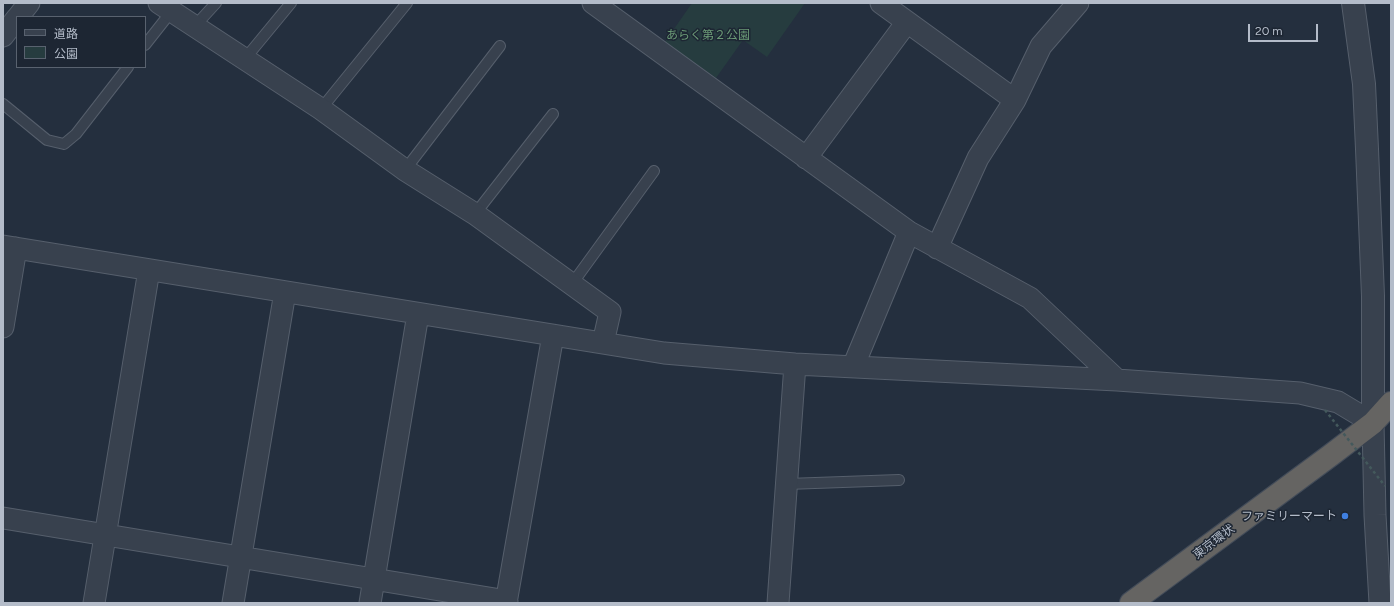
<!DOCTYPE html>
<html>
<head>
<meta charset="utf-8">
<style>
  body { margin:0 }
  #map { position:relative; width:1394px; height:606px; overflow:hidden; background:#242f3e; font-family:Figtree,"Noto Sans JP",sans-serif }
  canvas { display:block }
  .frame { position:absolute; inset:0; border:4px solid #b4bcc9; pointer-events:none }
  .legend { position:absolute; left:16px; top:16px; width:130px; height:52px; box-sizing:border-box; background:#1d2633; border:1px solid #59626f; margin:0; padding:5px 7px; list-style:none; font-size:12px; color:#b4bcc9 }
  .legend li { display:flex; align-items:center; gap:8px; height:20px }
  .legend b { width:20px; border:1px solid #59626f }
  .scale { position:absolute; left:1248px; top:24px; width:70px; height:18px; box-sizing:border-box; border:2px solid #b4bcc9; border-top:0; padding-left:5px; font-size:12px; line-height:14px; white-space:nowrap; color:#b4bcc9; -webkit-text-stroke:3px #1d2633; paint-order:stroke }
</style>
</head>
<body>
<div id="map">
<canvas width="1394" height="606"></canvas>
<div class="frame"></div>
<ul class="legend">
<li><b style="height:5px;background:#38414e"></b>道路</li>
<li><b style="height:11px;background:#263c3f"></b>公園</li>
</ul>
<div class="scale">20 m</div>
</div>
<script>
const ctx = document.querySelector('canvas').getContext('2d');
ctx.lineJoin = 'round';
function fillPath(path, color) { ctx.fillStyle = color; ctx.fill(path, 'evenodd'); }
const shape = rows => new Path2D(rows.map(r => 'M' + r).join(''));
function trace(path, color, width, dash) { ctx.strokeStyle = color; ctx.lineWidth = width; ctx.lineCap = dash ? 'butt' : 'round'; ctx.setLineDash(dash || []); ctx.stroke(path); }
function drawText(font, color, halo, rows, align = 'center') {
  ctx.font = font + ' Figtree,"Noto Sans JP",sans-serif'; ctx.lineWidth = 3; ctx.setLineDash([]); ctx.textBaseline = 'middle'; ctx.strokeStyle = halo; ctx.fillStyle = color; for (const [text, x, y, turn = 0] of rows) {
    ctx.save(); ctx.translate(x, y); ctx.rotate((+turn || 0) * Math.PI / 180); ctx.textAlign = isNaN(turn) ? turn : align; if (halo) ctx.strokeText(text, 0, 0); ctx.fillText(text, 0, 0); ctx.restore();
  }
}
const green = shape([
  [692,3,805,3,767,57,743,40,716,78,665,42]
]);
const service = shape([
  [194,27,216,3],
  [145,45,171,12],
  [244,60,291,3],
  [3,104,47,140,64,144,76,134,128,67],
  [321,109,407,3],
  [405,170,500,46],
  [475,214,553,114],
  [572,284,654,171],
  [787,484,899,480]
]);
const minor = shape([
  [159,3,321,109,405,170,475,214,610,312,603,343],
  [593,3,909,232,1030,298,1117,380],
  [881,3,1015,100],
  [18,17,29,3],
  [3,36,17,18],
  [806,158,907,22],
  [3,246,664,353,795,364,1117,380,1300,393,1338,402,1373,423,1375,515,1380,603],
  [937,248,978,158,1015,100,1041,46,1078,3],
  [3,327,16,248],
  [853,367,909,232],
  [3,518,507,601],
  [94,603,149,270],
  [233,603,285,292],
  [370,603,418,314],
  [506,603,553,335],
  [778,603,795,364]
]);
const tertiary = shape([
  [1353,3,1364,84,1367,149,1373,296,1373,423]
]);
const trunk = shape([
  [1131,603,1331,455,1373,423,1391,403]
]);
const pathBridge = shape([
  [1325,410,1385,486]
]);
const markers = [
  [1345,516,4,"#3f7fe0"]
];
const parkNames = [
  ["あらく第２公園",708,35]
];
const poiNames = [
  ["ファミリーマート",1337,516]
];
const streetNames = [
  ["東京環状",1214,542,-37]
];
fillPath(green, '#263c3f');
trace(service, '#565f6c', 12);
trace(minor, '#565f6c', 23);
trace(tertiary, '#565f6c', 24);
trace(trunk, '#434c59', 24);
trace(service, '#38414e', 10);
trace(minor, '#38414e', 21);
trace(tertiary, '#38414e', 22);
trace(trunk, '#656462', 22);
trace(pathBridge, '#44595c', 2.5, [3, 3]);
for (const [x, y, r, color] of markers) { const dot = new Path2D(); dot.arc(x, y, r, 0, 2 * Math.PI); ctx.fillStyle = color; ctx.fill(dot); trace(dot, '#1d2633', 1.5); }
drawText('12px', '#6b9a76', '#1d2633', parkNames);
drawText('12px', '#b4bcc9', '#1d2633', poiNames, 'right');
drawText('12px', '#b4bcc9', '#1d2633', streetNames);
</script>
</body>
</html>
